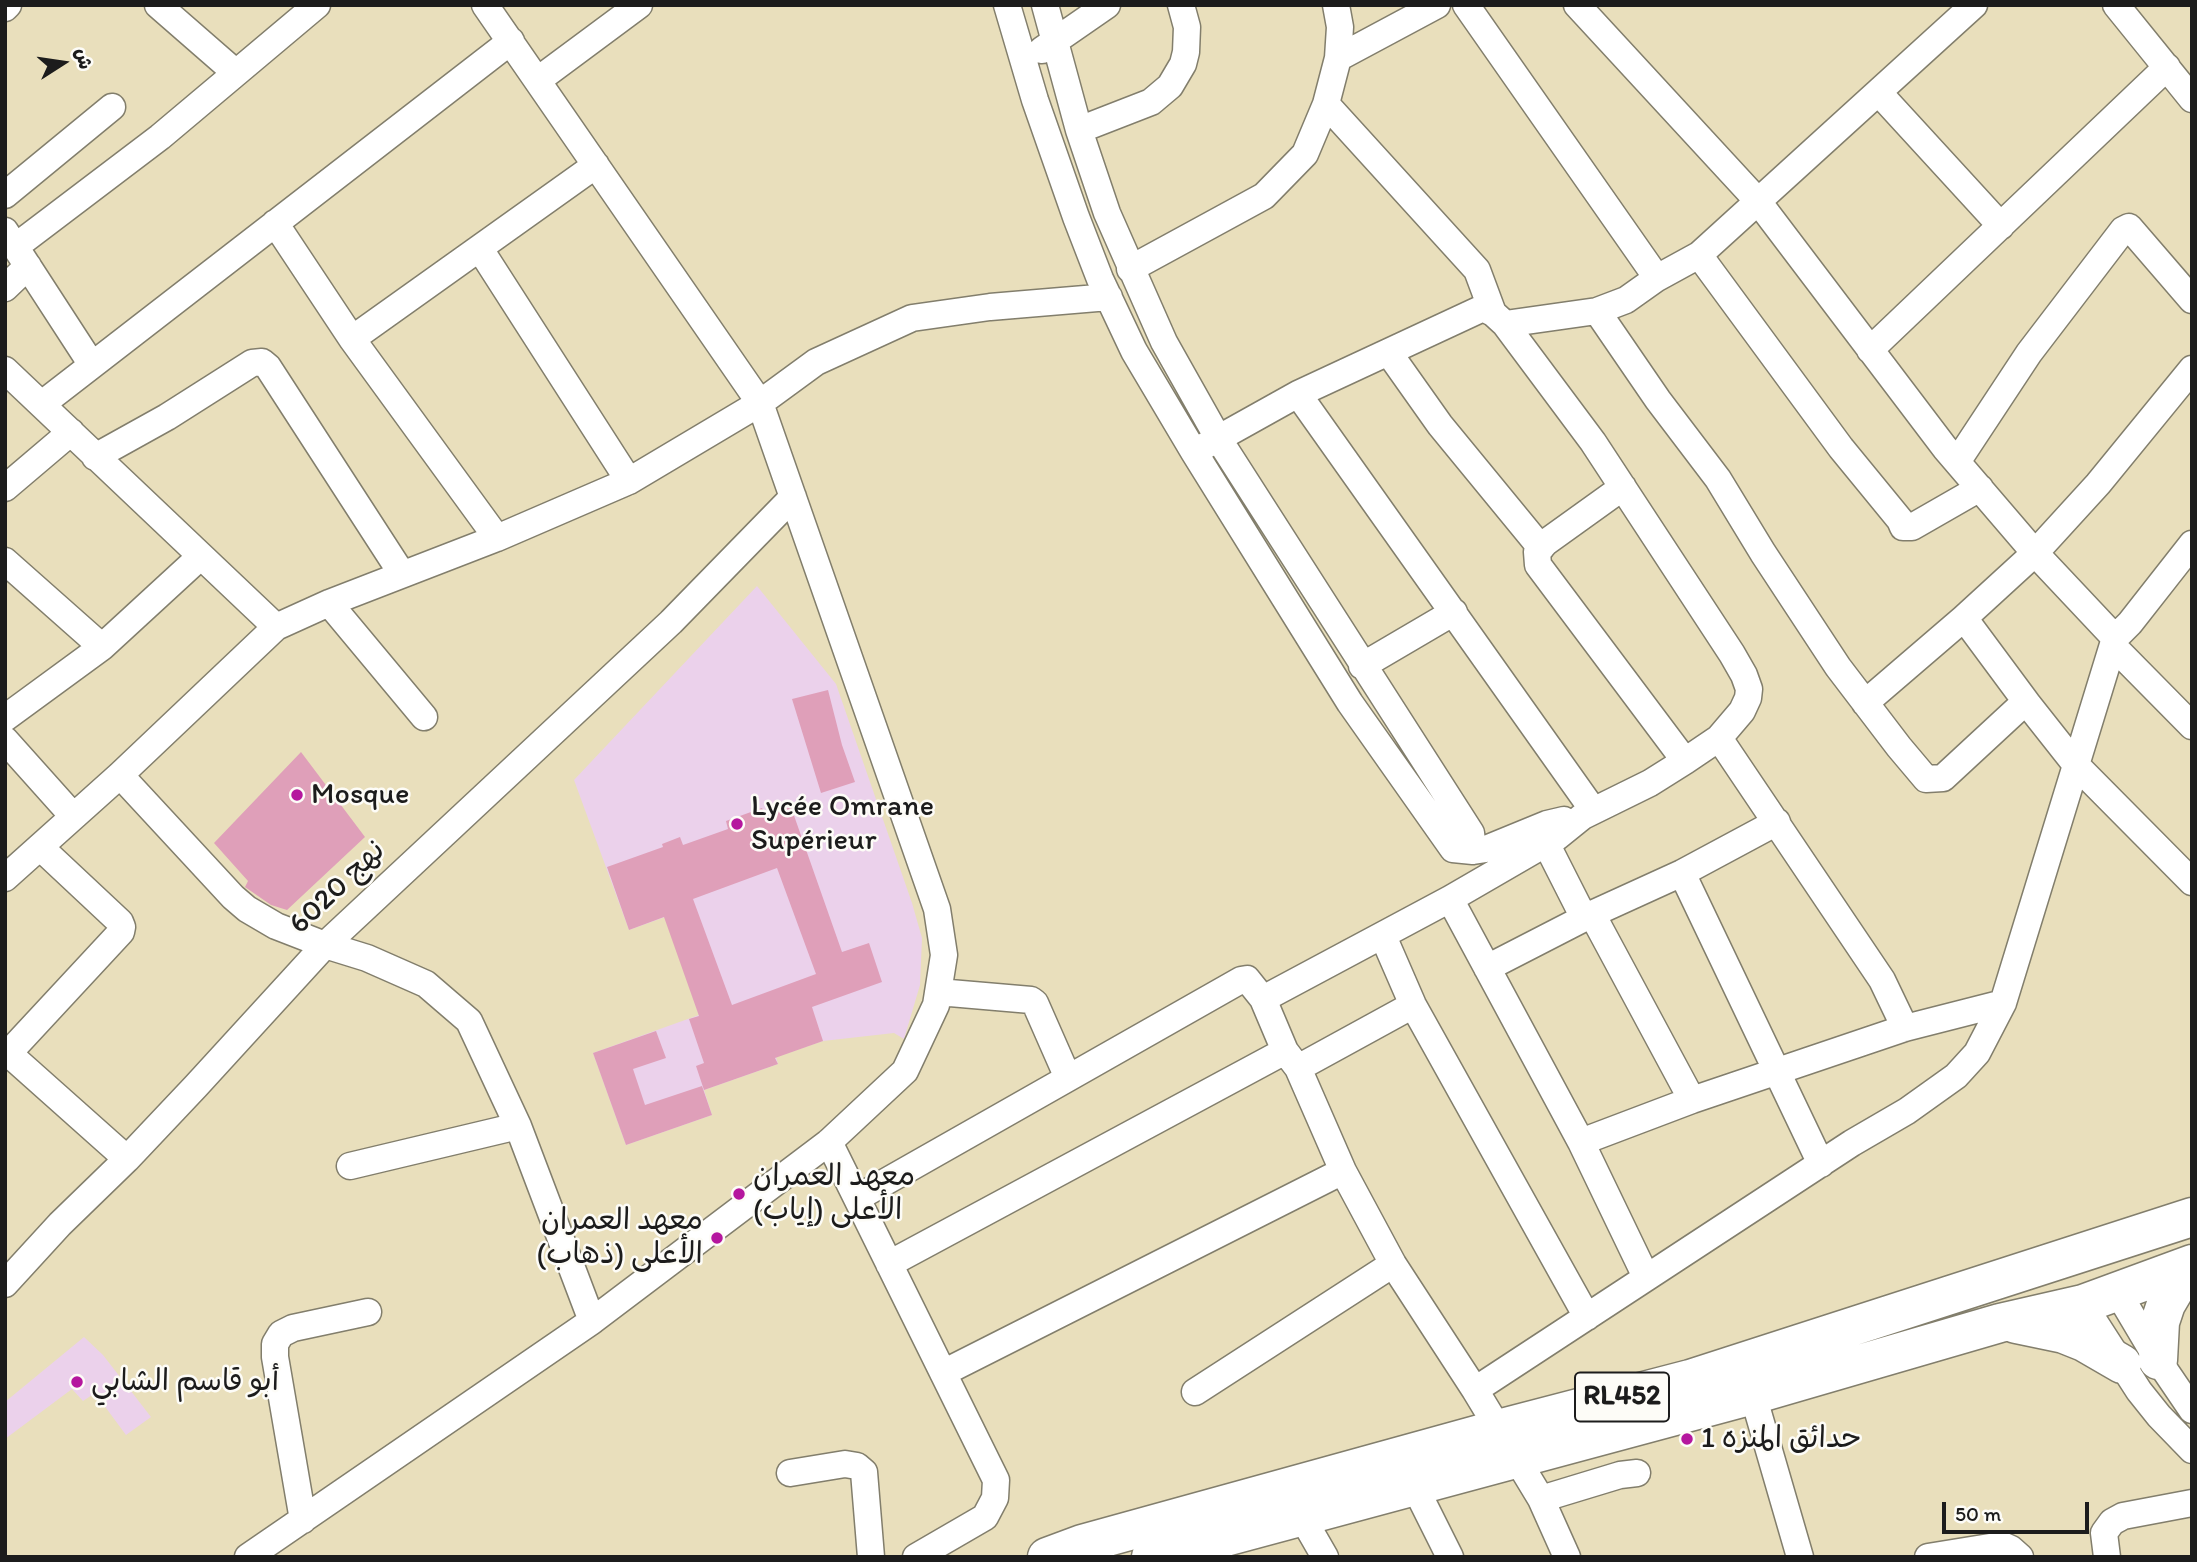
<!DOCTYPE html>
<html>
<head>
<meta charset="utf-8">
<style>
  body { margin:0 }
  #map { position:relative; width:2197px; height:1562px; overflow:hidden; background:#e9dfbc; font-family:Itim,"Playpen Sans Arabic",sans-serif }
  canvas { display:block }
  .frame { position:absolute; inset:0; border:7px solid #1c1c1c; pointer-events:none }
  .north { position:absolute; left:28px; top:28px; width:70px; height:70px; -webkit-text-stroke:5px #fdfcf7; paint-order:stroke; rotate:78deg; font-size:19px; font-weight:700; line-height:28px; text-align:center; color:#1c1c1c }
  .north::after { content:''; display:block; margin:auto; width:24px; height:32px; background:#1c1c1c; clip-path:polygon(50% 0,100% 100%,50% 72%,0 100%) }
  .scale { position:absolute; left:1942px; top:1502px; width:147px; height:32px; box-sizing:border-box; border:4px solid #1c1c1c; border-top:0; padding-left:9px; font-size:21px; line-height:24px; white-space:nowrap; color:#1c1c1c; -webkit-text-stroke:5px #fdfcf7; paint-order:stroke }
</style>
</head>
<body>
<div id="map">
<canvas width="2197" height="1562"></canvas>
<div class="frame"></div>
<div class="north">ش</div>
<div class="scale">50 m</div>
</div>
<script>
const ctx = document.querySelector('canvas').getContext('2d');
ctx.lineJoin = 'round';
function fillPath(path, color) { ctx.fillStyle = color; ctx.fill(path, 'evenodd'); }
const shape = rows => new Path2D(rows.map(r => 'M' + r).join(''));
function trace(path, color, width, dash) { ctx.strokeStyle = color; ctx.lineWidth = width; ctx.lineCap = dash ? 'butt' : 'round'; ctx.setLineDash(dash || []); ctx.stroke(path); }
function drawText(font, color, halo, rows, align = 'center') {
  ctx.font = font + ' Itim,"Playpen Sans Arabic",sans-serif'; ctx.lineWidth = 5; ctx.setLineDash([]); ctx.textBaseline = 'middle'; ctx.strokeStyle = halo; ctx.fillStyle = color; for (const [text, x, y, turn = 0] of rows) {
    ctx.save(); ctx.translate(x, y); ctx.rotate((+turn || 0) * Math.PI / 180); ctx.textAlign = isNaN(turn) ? turn : align; if (halo) ctx.strokeText(text, 0, 0); ctx.fillText(text, 0, 0); ctx.restore();
  }
}
const built = shape([
  [757,586,836,684,912,903,922,938,920,985,904,1039,894,1033,823,1041,776,1057,778,1064,704,1090,712,1115,626,1145,593,1053,699,1015,665,917,629,930,574,780],
  [84,1337,103,1355,151,1417,126,1435,95,1393,83,1401,72,1389,5,1439,5,1402]
]);
const building = shape([
  [828,690,842,745,855,782,821,793,792,699],
  [301,752,365,837,287,910,271,905,245,887,248,881,214,843],
  [791,807,842,952,869,943,882,982,812,1007,823,1041,775,1058,778,1064,704,1090,696,1066,704,1063,689,1019,699,1016,664,917,629,930,607,867,663,847,662,844,680,837,683,845,728,829,726,821,762,808,766,816],
  [777,868,816,974,732,1005,693,899],
  [656,1031,666,1058,633,1069,645,1105,702,1086,712,1115,626,1145,593,1053]
]);
const minor = shape([
  [158,5,236,73],
  [1007,5,1035,100,1076,217,1100,279,1134,351,1194,452,1350,703,1453,849,1473,851,1486,849,1547,824,1564,820],
  [1045,5,1079,130,1107,213,1164,342,1218,438,1471,833,1473,851],
  [1466,5,1657,278],
  [1577,5,1757,200,1945,448,2035,553,2115,638],
  [2116,5,2192,99],
  [5,8,8,5],
  [1042,50,1107,5],
  [1338,58,1437,5],
  [538,80,639,5],
  [1879,93,2001,226],
  [1326,104,1477,270,1493,313],
  [1079,130,1151,102,1170,86,1183,64,1186,52,1187,27,1181,5],
  [5,195,112,107],
  [275,223,352,339,497,538],
  [5,231,92,365],
  [15,247,160,137,317,5],
  [480,249,629,481],
  [1699,255,1841,448,1900,520,1903,527,1912,527,1980,488],
  [1130,269,1264,196,1305,154,1326,104,1338,58,1340,27,1336,5],
  [5,288,28,266],
  [1597,311,1658,400,1718,479,1763,553,1838,667,1899,747,1926,779,1943,778,2023,704,2027,703,2076,765,2192,882],
  [1505,324,1597,311,1626,300,1657,278,1699,255,1974,5],
  [352,339,596,165],
  [1870,350,2167,67],
  [1389,353,1440,425,1541,548],
  [5,370,276,627],
  [1298,394,1593,810],
  [42,404,511,41],
  [1194,452,1298,394,1483,308,1493,313,1505,324,1593,442,1732,654,1744,675,1749,689,1748,698,1742,711,1719,738,1685,761,1650,783,1583,816,1557,837,1450,899,1263,999],
  [95,457,167,417,252,363,262,362,268,367,402,574],
  [1957,462,2029,353,2123,230,2129,227,2192,300],
  [1623,487,1545,543,1537,552,1538,565,1685,761],
  [5,488,71,432],
  [5,561,102,647],
  [329,603,424,717],
  [1964,618,2035,553,2098,484,2192,369],
  [2113,646,2192,726],
  [1362,666,1454,612],
  [1865,703,1964,618,2027,703],
  [5,718,102,647,201,556],
  [1719,738,1882,980,1905,1028],
  [5,740,73,816],
  [120,775,233,897,247,909,276,926,325,945,367,958,426,984,469,1021,518,1126,592,1321],
  [1546,843,1584,918],
  [1682,873,1821,1164],
  [5,878,120,775,276,627,329,603,497,538,629,481,760,403,816,362,912,318,990,307,1109,297],
  [1450,899,1581,1142,1646,1277],
  [1592,914,1692,1100],
  [1383,936,1413,1005,1587,1317],
  [1487,968,1592,914,1682,873,1777,822],
  [938,992,1031,1000,1035,1003,1068,1078],
  [8,1053,127,1159],
  [5,1057,121,932,122,927,120,922,41,848],
  [1298,1068,1413,1005],
  [829,1142,996,1480,995,1498,985,1517,916,1557],
  [1581,1142,1692,1100,1905,1028,2003,1003],
  [350,1166,518,1126],
  [857,1198,1241,980,1247,979,1263,999,1285,1051,1298,1068,1343,1171,1393,1264,1475,1390,1541,1499,1567,1557],
  [889,1264,1285,1051],
  [5,1284,60,1224,127,1159,196,1086,325,945,671,622,793,497],
  [2117,1291,2158,1360,2192,1410],
  [2083,1304,2139,1391,2159,1416,2192,1450],
  [943,1373,1343,1171],
  [1475,1390,1852,1143,1907,1111,1956,1076,1977,1053,2003,1003,2115,638,2130,623,2192,544],
  [1195,1392,1393,1264],
  [1753,1395,1800,1557],
  [790,1473,845,1464,857,1466,864,1472,871,1557],
  [1414,1485,1450,1557],
  [1541,1499,1620,1475,1637,1473],
  [1302,1517,1325,1557],
  [303,1520,275,1357,275,1344,281,1334,293,1328,368,1312],
  [248,1557,592,1321,829,1142,905,1071,936,1005,944,955,937,909,760,403,485,5],
  [1928,1557,2002,1545,2011,1549,2020,1557],
  [2107,1557,2104,1533,2112,1522,2123,1516,2192,1503]
]);
const highway = shape([
  [2016,1324,2064,1334,2084,1342,2122,1364],
  [2158,1360,2160,1322,2166,1304,2176,1287,2192,1269],
  [1047,1557,1082,1544,1498,1429,1690,1379,2192,1217],
  [1151,1557,1753,1395,2000,1323,2083,1304,2192,1264]
]);
const markers = [
  [297,795,7,"#b5179e"],
  [737,824,7,"#b5179e"],
  [739,1194,7,"#b5179e"],
  [717,1238,7,"#b5179e"],
  [77,1382,7,"#b5179e"],
  [1687,1439,7,"#b5179e"]
];
const shields = [
  [1622,1397,94]
];
const shieldNames = [
  ["RL452",1622,1397]
];
const poiNames = [
  ["Mosque",311,795],
  ["Lycée Omrane",751,807],
  ["Supérieur",751,841],
  ["معهد العمران",753,1177],
  ["الأعلى (إياب)",753,1211],
  ["معهد العمران",703,1221,"right"],
  ["الأعلى (ذهاب)",703,1255,"right"],
  ["أبو قاسم الشابي",91,1382],
  ["حدائق المنزه 1",1701,1439]
];
const streetNames = [
  ["نهج 6020",338,888,-44]
];
fillPath(built, '#ebd1eb');
fillPath(building, '#df9fb9');
trace(minor, '#827e6c', 29);
trace(highway, '#827e6c', 41);
trace(minor, '#fff', 26);
trace(highway, '#fff', 38);
for (const [x, y, r, color] of markers) { const dot = new Path2D(); dot.arc(x, y, r, 0, 2 * Math.PI); ctx.fillStyle = color; ctx.fill(dot); trace(dot, '#fdfcf7', 2.5); }
for (const [x, y, w] of shields) { const box = new Path2D(); box.roundRect(x - w / 2, y - 24.5, w, 49, 5); ctx.fillStyle = '#fdfcf7'; ctx.fill(box); trace(box, '#1c1c1c', 2); }
drawText('bold 28px', '#1c1c1c', null, shieldNames);
drawText('30px', '#1c1c1c', '#fdfcf7', poiNames, 'left');
drawText('30px', '#1c1c1c', '#fdfcf7', streetNames);
</script>
</body>
</html>
